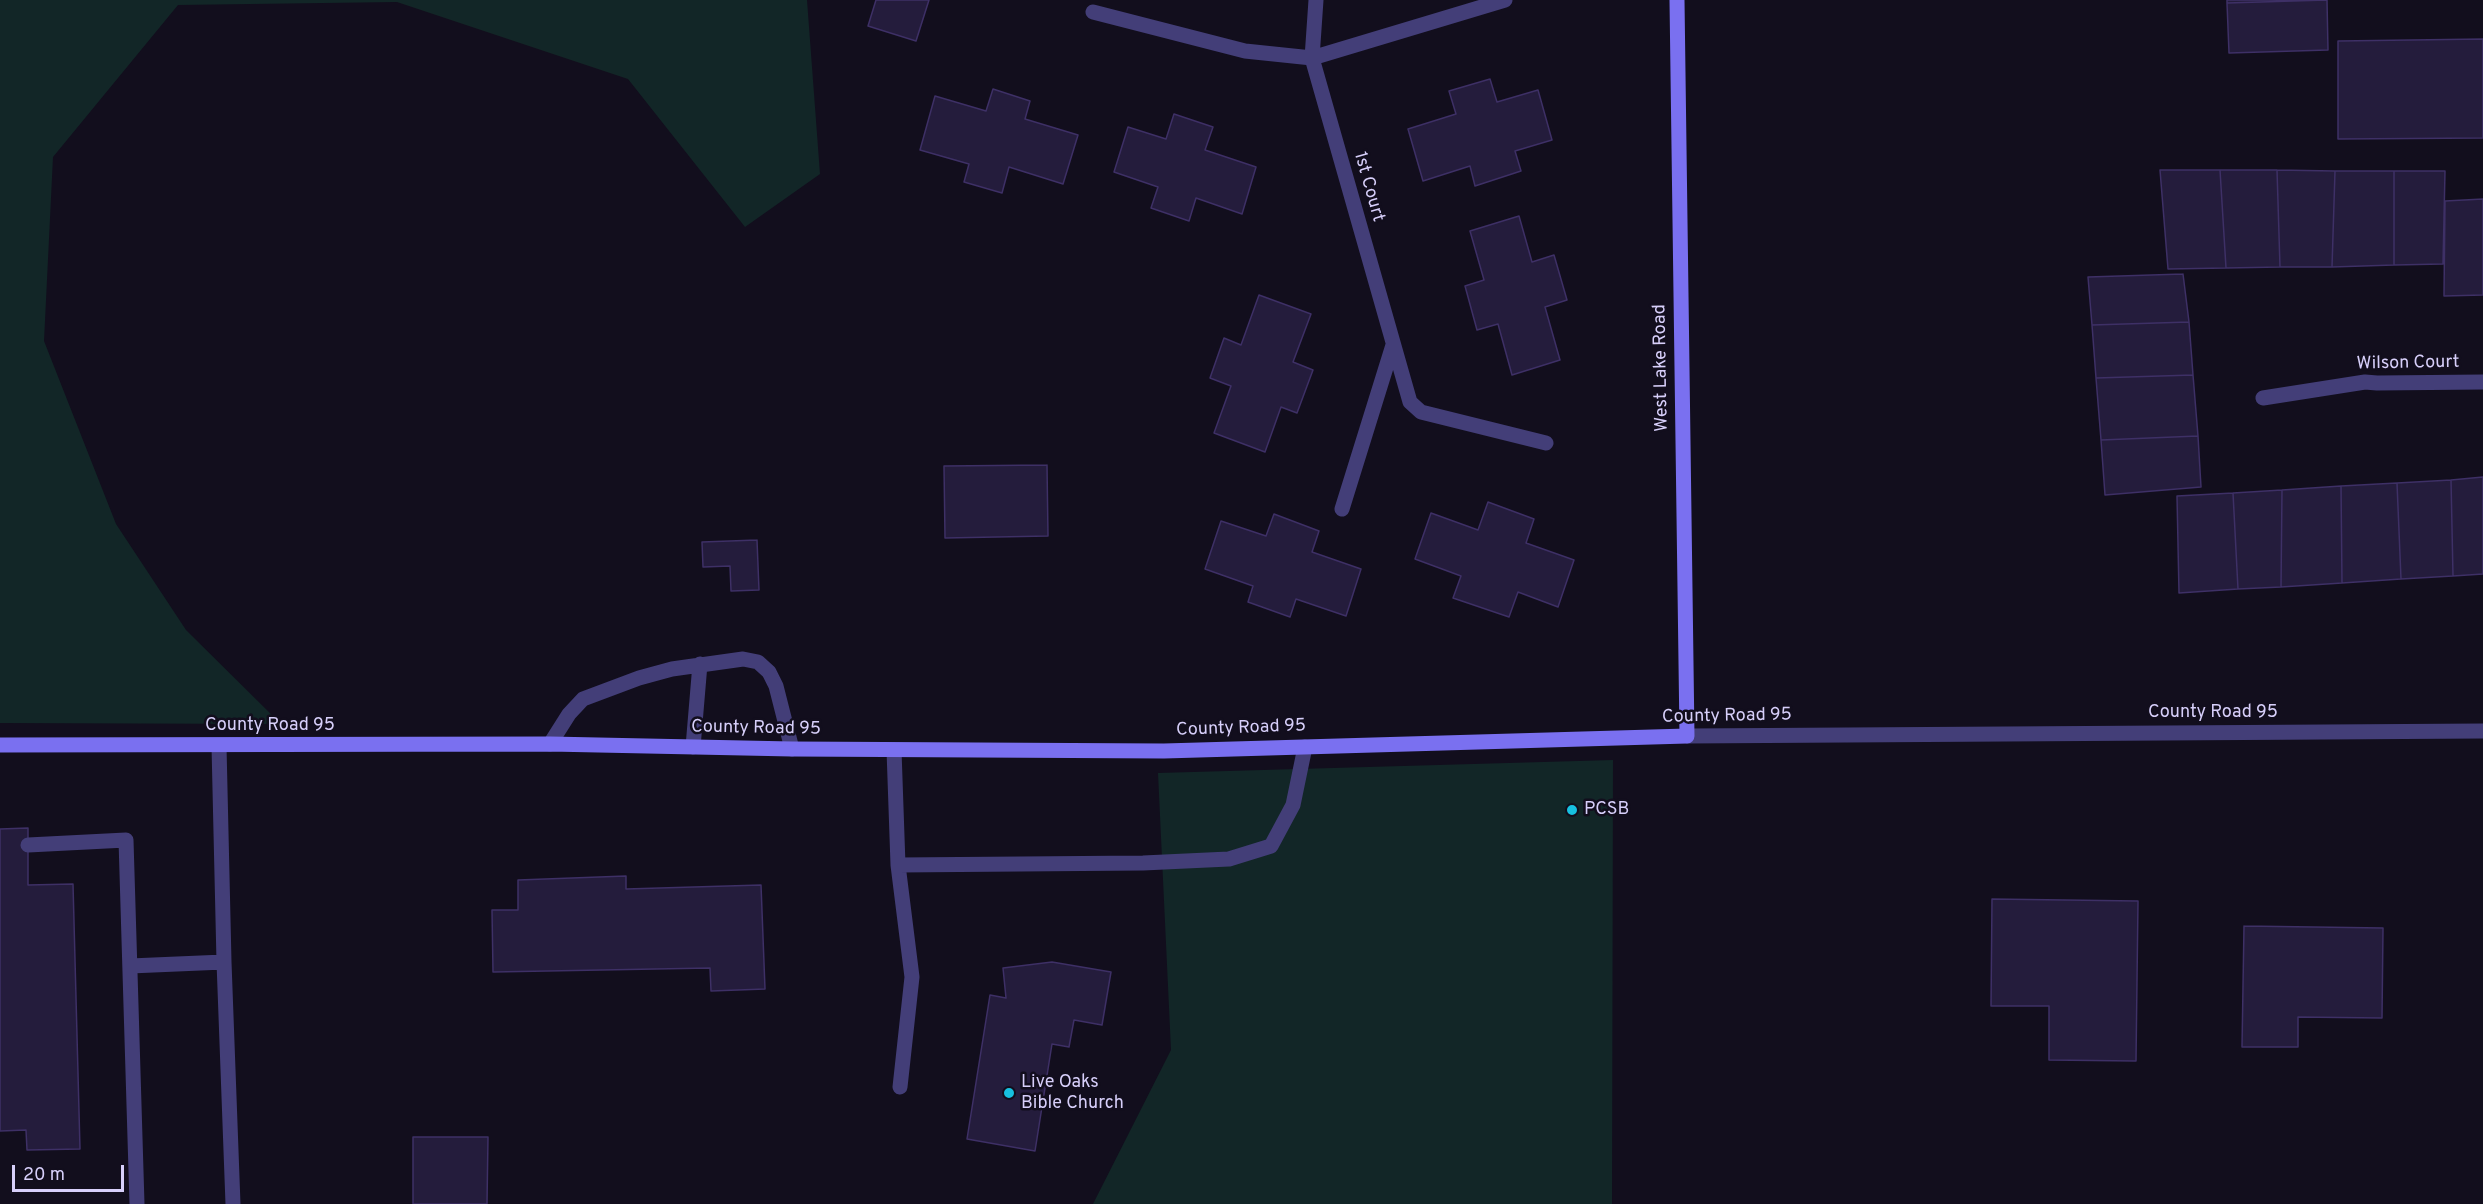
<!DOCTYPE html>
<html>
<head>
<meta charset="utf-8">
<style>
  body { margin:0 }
  #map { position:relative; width:2483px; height:1204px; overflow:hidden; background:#120e1d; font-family:Overpass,sans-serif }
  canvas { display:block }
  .scale { position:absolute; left:12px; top:1165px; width:112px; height:27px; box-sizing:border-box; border:3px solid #d7cffa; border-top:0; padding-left:8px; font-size:18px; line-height:21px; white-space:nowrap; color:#d7cffa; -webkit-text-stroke:4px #120e1d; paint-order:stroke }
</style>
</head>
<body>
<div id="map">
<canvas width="2483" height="1204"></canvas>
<div class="scale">20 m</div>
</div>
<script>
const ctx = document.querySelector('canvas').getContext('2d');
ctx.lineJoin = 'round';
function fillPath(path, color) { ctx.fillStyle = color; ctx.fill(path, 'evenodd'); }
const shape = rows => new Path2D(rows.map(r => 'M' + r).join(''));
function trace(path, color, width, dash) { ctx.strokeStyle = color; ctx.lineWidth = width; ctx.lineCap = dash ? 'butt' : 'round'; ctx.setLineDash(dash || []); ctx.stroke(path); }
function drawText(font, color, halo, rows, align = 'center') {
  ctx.font = font + ' Overpass,sans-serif'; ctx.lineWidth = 5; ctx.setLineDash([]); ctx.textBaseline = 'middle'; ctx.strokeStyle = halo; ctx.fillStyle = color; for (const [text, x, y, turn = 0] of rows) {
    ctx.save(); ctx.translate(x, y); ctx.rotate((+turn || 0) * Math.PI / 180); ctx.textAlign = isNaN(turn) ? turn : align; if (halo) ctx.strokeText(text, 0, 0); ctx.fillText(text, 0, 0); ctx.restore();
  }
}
const green = shape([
  [0,0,807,0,820,174,745,227,628,79,397,2,178,5,53,157,44,341,116,524,186,630,281,724,0,723],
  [1613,760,1612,1204,1093,1204,1171,1050,1158,773]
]);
const building = shape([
  [876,0,929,0,916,41,868,26,876,0],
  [2227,0,2327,0,2227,3,2227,0],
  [2327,0,2328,50,2229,53,2227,3,2327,0],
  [2483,39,2483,138,2338,139,2338,41,2483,39],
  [1490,79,1497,102,1538,90,1552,140,1515,151,1521,171,1475,186,1470,166,1423,181,1408,129,1456,114,1449,91,1490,79],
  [993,89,1030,101,1025,119,1078,135,1063,184,1009,167,1002,193,964,182,969,164,920,150,935,96,986,111,993,89],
  [1174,114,1213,127,1205,150,1256,167,1242,214,1196,198,1189,221,1151,208,1158,187,1114,172,1128,127,1166,139,1174,114],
  [2160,170,2220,170,2226,268,2168,269,2160,170],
  [2220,170,2277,170,2280,267,2226,268,2220,170],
  [2277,170,2335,171,2332,267,2280,267,2277,170],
  [2335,171,2394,171,2394,265,2332,267,2335,171],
  [2394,171,2445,171,2443,264,2394,265,2394,171],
  [2483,199,2483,295,2444,296,2445,201,2483,199],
  [1519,216,1532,262,1554,255,1567,300,1545,307,1560,360,1512,375,1498,324,1477,330,1465,286,1484,280,1470,231,1519,216],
  [2183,274,2189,322,2092,325,2088,277,2183,274],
  [1259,295,1311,314,1293,362,1313,370,1297,413,1281,407,1265,452,1214,433,1231,386,1210,378,1224,338,1241,345,1259,295],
  [2189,322,2193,375,2096,378,2092,325,2189,322],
  [2193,375,2198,436,2101,440,2096,378,2193,375],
  [2198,436,2201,487,2105,495,2101,440,2198,436],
  [1047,465,1048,536,945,538,944,466,1047,465],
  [2483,477,2483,574,2453,576,2451,480,2483,477],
  [2451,480,2453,576,2401,579,2397,483,2451,480],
  [2397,483,2401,579,2342,583,2341,486,2397,483],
  [2341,486,2342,583,2281,587,2282,490,2341,486],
  [2282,490,2281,587,2238,589,2233,493,2282,490],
  [2233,493,2238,589,2179,593,2177,496,2233,493],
  [1488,502,1534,519,1526,543,1574,560,1558,607,1518,592,1509,617,1453,598,1461,576,1415,559,1431,513,1478,530,1488,502],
  [1274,514,1319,531,1312,552,1361,569,1346,616,1296,599,1290,617,1248,602,1253,586,1205,569,1221,521,1266,536,1274,514],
  [757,540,759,590,731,591,730,566,703,567,702,542,757,540],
  [28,828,28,885,73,884,80,1149,27,1150,26,1130,0,1131,0,829,28,828],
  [626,876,626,889,761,885,765,989,711,991,710,968,493,972,492,910,518,910,518,880,626,876],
  [1992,899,2138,901,2136,1061,2049,1060,2049,1006,1991,1006,1992,899],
  [2244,926,2383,928,2382,1018,2298,1017,2298,1047,2242,1047,2244,926],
  [1052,962,1111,972,1102,1025,1074,1020,1069,1047,1052,1044,1035,1151,967,1139,990,995,1006,998,1003,968,1052,962],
  [413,1137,488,1137,487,1204,413,1204,413,1137]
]);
const lane = shape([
  [550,744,569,714,583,699,639,678,672,669,743,659,758,662,769,672,776,686,792,749],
  [219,746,224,962,233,1204],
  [693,747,700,664],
  [894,750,898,865,912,977,900,1087],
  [28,845,126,840,137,1204],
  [898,865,1143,863,1229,859,1271,846,1293,805,1305,747],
  [130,966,224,962]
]);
const street = shape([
  [1316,0,1312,58,1410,402,1421,412,1546,443],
  [1093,12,1245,51,1312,58,1505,0],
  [2263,398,2365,382,2377,383,2483,382],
  [1342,509,1393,345],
  [1687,736,2483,731]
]);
const secondary = shape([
  [0,745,550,744,792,749,1164,751,1687,736,1677,0]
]);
const markers = [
  [1572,810,6,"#17c0df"],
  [1009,1093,6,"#17c0df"]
];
const streetNames = [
  ["1st Court",1368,187,74],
  ["Wilson Court",2408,364,-1],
  ["West Lake Road",1662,368,-91],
  ["County Road 95",2213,713],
  ["County Road 95",1727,717,-1],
  ["County Road 95",270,726],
  ["County Road 95",756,729,1],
  ["County Road 95",1241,729,-2]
];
const poiNames = [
  ["PCSB",1584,810],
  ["Live Oaks",1021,1083],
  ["Bible Church",1021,1104]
];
fillPath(green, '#122627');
fillPath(building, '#241c3c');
trace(building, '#3e3066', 1.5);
trace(lane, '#433e78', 15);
trace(street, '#433e78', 15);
trace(secondary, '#7a70f0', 15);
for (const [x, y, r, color] of markers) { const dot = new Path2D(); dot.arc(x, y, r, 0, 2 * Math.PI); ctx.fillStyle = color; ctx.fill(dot); trace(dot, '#120e1d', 2); }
drawText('18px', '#d7cffa', '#120e1d', streetNames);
drawText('18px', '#d7cffa', '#120e1d', poiNames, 'left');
</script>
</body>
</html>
